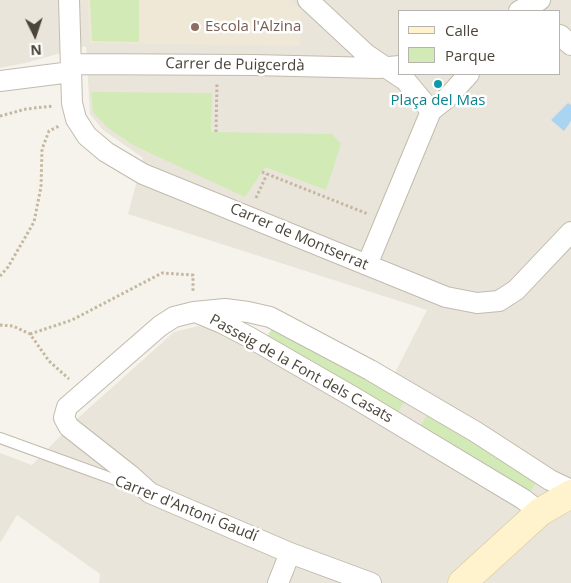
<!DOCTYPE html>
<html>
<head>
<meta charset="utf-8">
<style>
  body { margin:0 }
  #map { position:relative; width:571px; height:583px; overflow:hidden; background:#f6f3ec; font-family:"Open Sans",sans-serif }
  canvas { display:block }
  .legend { position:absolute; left:398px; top:10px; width:162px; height:65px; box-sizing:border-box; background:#fff; border:1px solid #b7b4b0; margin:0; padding:6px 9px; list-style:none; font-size:15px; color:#4b4439 }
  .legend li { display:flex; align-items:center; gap:10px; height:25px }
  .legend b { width:25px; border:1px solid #b7b4b0 }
  .north { position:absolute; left:10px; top:10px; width:50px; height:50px; -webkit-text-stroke:4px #fff; paint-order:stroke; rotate:176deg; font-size:14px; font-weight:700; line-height:20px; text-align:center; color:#4b4439 }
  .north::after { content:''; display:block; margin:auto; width:18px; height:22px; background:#4b4439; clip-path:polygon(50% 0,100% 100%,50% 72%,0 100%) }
</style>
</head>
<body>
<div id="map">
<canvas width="571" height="583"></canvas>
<ul class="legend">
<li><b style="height:6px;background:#fff3cd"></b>Calle</li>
<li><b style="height:14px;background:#d2eab5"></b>Parque</li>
</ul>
<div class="north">N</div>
</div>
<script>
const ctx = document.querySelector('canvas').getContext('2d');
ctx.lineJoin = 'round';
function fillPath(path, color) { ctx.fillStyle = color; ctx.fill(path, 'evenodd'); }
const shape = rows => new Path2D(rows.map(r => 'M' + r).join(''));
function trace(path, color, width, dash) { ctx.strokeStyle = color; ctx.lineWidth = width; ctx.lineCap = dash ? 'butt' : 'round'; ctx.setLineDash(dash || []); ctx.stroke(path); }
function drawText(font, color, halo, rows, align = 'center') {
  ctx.font = font + ' "Open Sans",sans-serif'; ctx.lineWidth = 5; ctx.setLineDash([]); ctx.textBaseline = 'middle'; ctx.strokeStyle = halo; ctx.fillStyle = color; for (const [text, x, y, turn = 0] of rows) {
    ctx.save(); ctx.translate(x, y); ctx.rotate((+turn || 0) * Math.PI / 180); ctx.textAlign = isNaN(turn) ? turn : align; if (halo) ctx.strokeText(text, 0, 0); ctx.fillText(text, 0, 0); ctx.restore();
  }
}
const residential = shape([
  [0,0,571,0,571,583,99,583,100,574,17,515,0,543,0,453,32,465,78,418,174,332,198,326,220,328,373,416,427,310,128,214,143,158,103,130,90,114,86,46,25,63,0,68],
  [400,11,560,11,560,74,400,74]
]);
const education = shape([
  [88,0,289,0,301,10,300,46,90,43]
]);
const green = shape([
  [90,0,139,0,139,42,92,41],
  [91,92,212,93,211,132,332,134,341,144,326,190,265,167,245,197,135,146,108,128,93,112],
  [274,326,405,400,396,416,264,341],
  [428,414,538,479,529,494,419,428]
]);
const water = shape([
  [568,103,571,105,571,121,564,131,551,120]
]);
const path = shape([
  [0,116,26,109,53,106],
  [216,132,217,82],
  [262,172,368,214],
  [256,198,267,174],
  [0,276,8,267,34,222,41,187,42,149,49,131,59,126],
  [0,325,13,326,30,334,49,361,69,379],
  [30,334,72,320,162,273,193,275,193,292]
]);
const lane = shape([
  [0,438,138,488]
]);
const street = shape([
  [69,0,72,103,76,119,87,136,106,152,143,174,446,297,477,303,499,301,516,290,571,232],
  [308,0,366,54,406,81,431,111],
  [519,11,540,0],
  [560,35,571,45],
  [71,64,253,65,378,68,400,66],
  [0,81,71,72],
  [367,265,431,111,446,99,469,74],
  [198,313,222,323,249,337,355,398,523,499,540,512],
  [278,583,290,553],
  [371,583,290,553,150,493,130,475,69,427,64,418,67,407,160,326,174,317,194,312,225,309,248,312,270,317,370,370,476,432,550,480,571,490]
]);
const secondary = shape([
  [462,583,540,512,571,494]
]);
const markers = [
  [195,27,5,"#8d6e63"],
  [438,84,5,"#0f9aa8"]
];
const educationNames = [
  ["Escola l'Alzina",205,27]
];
const streetNames = [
  ["Carrer de Puigcerdà",235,65,1],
  ["Carrer de Montserrat",299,237,23],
  ["Passeig de la Font dels Casats",301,369,29],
  ["Carrer d'Antoni Gaudí",186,509,22]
];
const cultureNames = [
  ["Plaça del Mas",438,101]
];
fillPath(residential, '#eae5da');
fillPath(education, '#efe8d6');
fillPath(green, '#d2eab5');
fillPath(water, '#a9d4f2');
trace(lane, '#c2bbae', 12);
trace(street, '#c2bbae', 22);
trace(secondary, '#d6c79b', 29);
trace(path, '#c4b79f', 3, [2.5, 2.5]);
trace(lane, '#fff', 10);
trace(street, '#fff', 20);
trace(secondary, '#fff3cd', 28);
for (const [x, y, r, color] of markers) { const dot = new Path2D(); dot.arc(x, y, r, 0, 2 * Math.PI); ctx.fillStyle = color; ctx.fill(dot); trace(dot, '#fff', 2); }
drawText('15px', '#785e54', '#fff', educationNames, 'left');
drawText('15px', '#4b4439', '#fff', streetNames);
drawText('15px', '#0d838f', '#fff', cultureNames);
</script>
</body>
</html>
